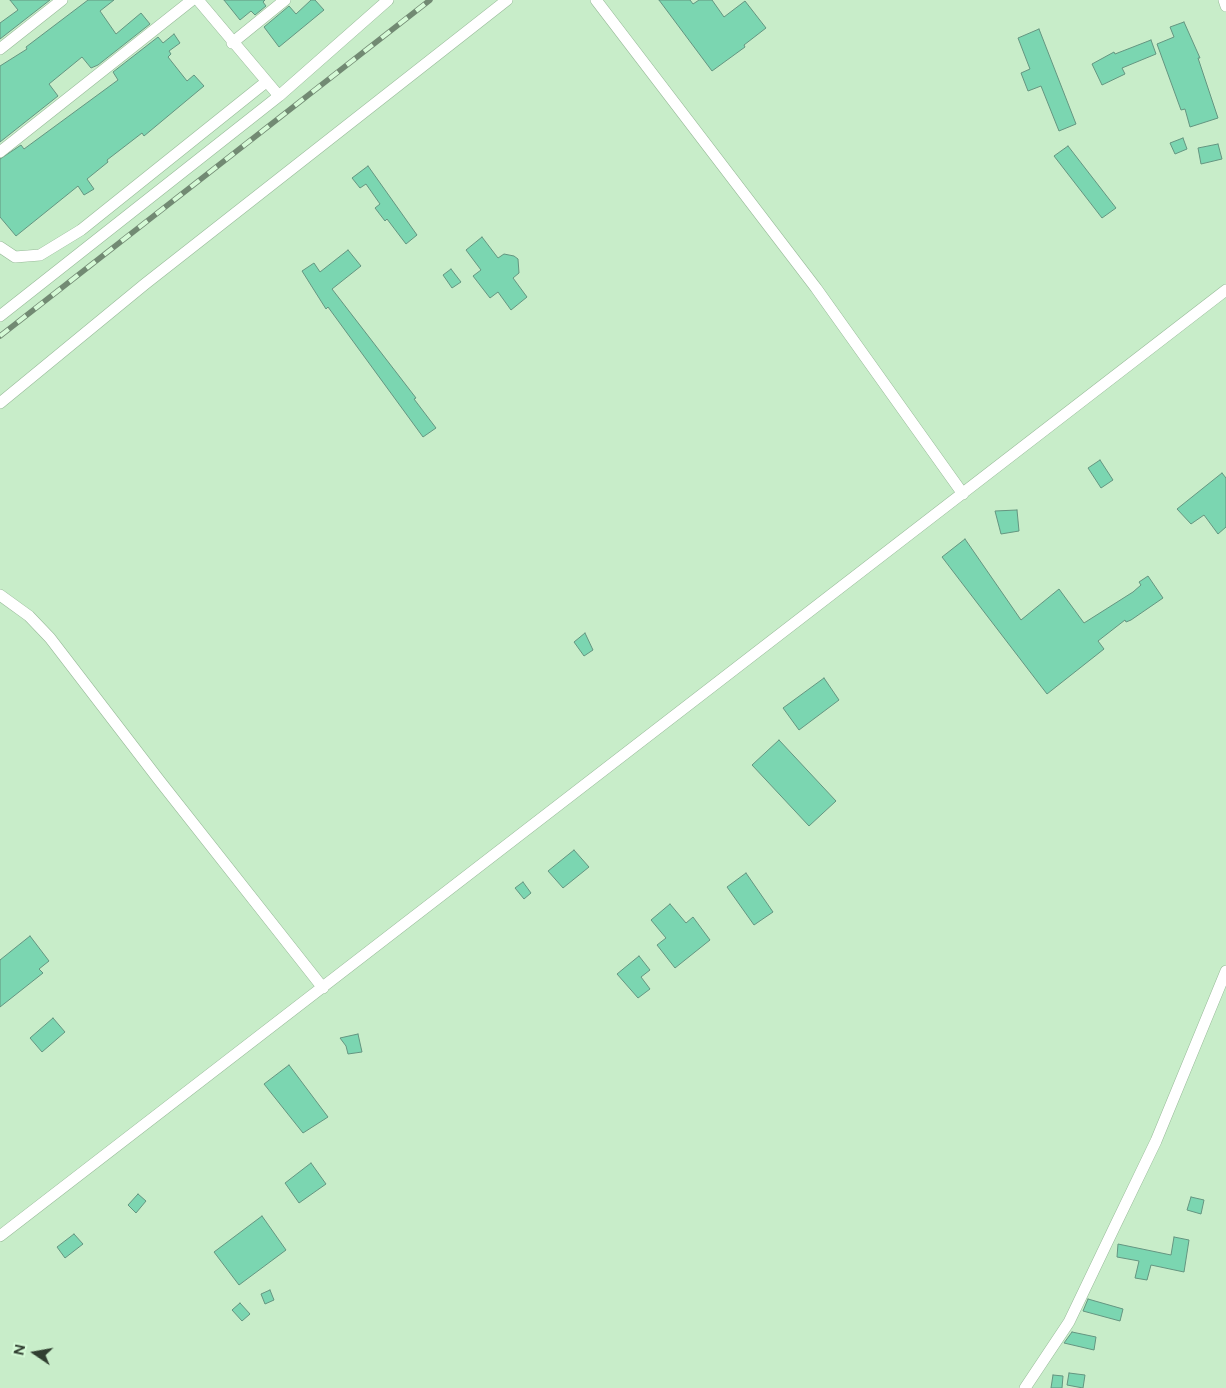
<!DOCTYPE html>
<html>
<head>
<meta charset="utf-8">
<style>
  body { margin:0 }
  #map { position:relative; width:1226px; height:1388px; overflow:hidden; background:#c8edc9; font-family:Figtree,sans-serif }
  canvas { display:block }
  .north { position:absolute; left:10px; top:1328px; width:50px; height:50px; -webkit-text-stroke:4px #d5fad6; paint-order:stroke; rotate:282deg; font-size:14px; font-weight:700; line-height:20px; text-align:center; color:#313f31 }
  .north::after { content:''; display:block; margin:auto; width:18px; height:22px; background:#313f31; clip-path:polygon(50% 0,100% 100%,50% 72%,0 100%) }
</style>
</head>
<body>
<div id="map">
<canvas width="1226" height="1388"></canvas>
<div class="north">N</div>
</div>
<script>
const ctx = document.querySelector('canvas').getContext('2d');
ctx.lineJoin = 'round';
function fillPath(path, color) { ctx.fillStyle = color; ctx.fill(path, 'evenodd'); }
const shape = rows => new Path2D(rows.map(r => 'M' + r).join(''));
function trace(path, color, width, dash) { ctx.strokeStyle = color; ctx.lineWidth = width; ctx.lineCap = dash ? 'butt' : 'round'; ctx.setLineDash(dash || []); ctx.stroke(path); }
const building = shape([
  [10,0,50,0,0,39,0,23,18,10,10,0],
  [88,0,114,0,100,11,116,34,141,13,150,24,98,65,91,68,82,57,49,84,58,96,0,142,0,66,27,49,26,47,88,0],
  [224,0,265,0,263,2,266,6,255,15,251,11,240,20,224,0],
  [311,0,315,0,324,10,279,47,264,27,289,6,296,14,311,0],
  [659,0,690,0,693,4,699,0,712,0,724,17,745,1,766,28,744,45,745,47,712,71,659,0],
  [1184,22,1200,58,1198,58,1218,118,1190,127,1185,109,1181,110,1157,44,1174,37,1170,27,1184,22],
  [1039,29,1076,124,1059,131,1041,86,1028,91,1021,73,1030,69,1018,38,1039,29],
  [174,34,180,43,169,51,171,54,168,57,187,81,194,75,204,86,144,136,142,133,107,160,108,162,87,179,94,189,84,195,78,186,16,236,0,217,0,159,21,145,24,149,118,80,113,72,158,37,163,43,174,34],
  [1151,40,1156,54,1122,68,1125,74,1102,85,1092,64,1114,52,1115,54,1151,40],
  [1183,138,1187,149,1175,154,1170,143,1183,138],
  [1218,144,1222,159,1201,164,1198,148,1218,144],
  [1068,146,1116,208,1102,218,1054,156,1068,146],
  [368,166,417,235,406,244,387,219,385,221,375,208,380,204,366,184,360,188,352,178,368,166],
  [482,237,498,258,504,254,514,256,518,259,519,273,513,278,527,297,511,310,498,292,490,298,473,276,481,270,466,250,482,237],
  [348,250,361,266,332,289,416,398,414,399,436,428,423,437,328,307,326,309,302,271,314,263,320,272,348,250],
  [451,269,461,282,452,288,443,275,451,269],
  [1100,460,1113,480,1101,488,1088,468,1100,460],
  [1222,473,1226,478,1226,527,1218,534,1204,515,1191,524,1177,509,1222,473],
  [1017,510,1019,531,1001,534,995,511,1017,510],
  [965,539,1021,620,1059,589,1084,623,1133,592,1141,585,1139,582,1148,576,1163,598,1131,620,1126,622,1125,620,1098,641,1104,649,1047,694,942,557,965,539],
  [585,633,593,650,584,656,574,642,585,633],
  [824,678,839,700,799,730,783,708,824,678],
  [779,740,836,801,809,826,752,765,779,740],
  [574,850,589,867,563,888,548,871,574,850],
  [746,873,773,912,754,925,727,887,746,873],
  [523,882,531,893,524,899,515,888,523,882],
  [670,904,686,923,693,917,710,940,675,968,657,945,666,938,651,920,670,904],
  [30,936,49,961,39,969,43,973,0,1007,0,960,30,936],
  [639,956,650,970,641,977,650,989,638,998,617,974,639,956],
  [53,1018,65,1032,42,1052,30,1038,53,1018],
  [358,1034,362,1052,348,1054,346,1046,340,1038,358,1034],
  [289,1065,328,1117,303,1133,264,1084,289,1065],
  [311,1163,326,1184,299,1203,285,1183,311,1163],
  [138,1194,146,1201,136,1213,128,1205,138,1194],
  [1191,1197,1204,1200,1201,1214,1187,1210,1191,1197],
  [262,1216,286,1250,239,1285,214,1252,262,1216],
  [74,1234,83,1244,65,1258,57,1247,74,1234],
  [1174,1237,1189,1240,1184,1272,1151,1265,1147,1280,1135,1278,1139,1261,1117,1257,1118,1244,1171,1255,1174,1237],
  [270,1290,274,1300,265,1304,261,1294,270,1290],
  [1088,1299,1123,1309,1120,1321,1083,1311,1088,1299],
  [240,1303,250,1314,242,1321,232,1310,240,1303],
  [1072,1332,1096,1337,1094,1350,1064,1343,1072,1332],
  [1069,1373,1085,1375,1083,1388,1067,1385,1069,1373],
  [1053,1375,1063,1376,1062,1388,1051,1388,1053,1375]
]);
const street = shape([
  [198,0,279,96],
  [596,0,816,288,963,494],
  [1224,0,1226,6],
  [232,43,285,0],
  [0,49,62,0],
  [0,152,192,0],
  [0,247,15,257,40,255,81,230,266,82],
  [0,316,279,96,388,0],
  [0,403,145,284,507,0],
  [0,595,29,616,50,638,159,780,323,988],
  [0,1236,1226,290],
  [1025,1388,1069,1322,1114,1228,1156,1141,1226,971]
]);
const rail = shape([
  [0,336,430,0]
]);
fillPath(building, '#7bd6b1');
trace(building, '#649580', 1);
trace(street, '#97ba98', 12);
trace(street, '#fff', 11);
trace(rail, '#728a73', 5.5);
trace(rail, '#d5fad6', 4, [11]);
</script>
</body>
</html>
